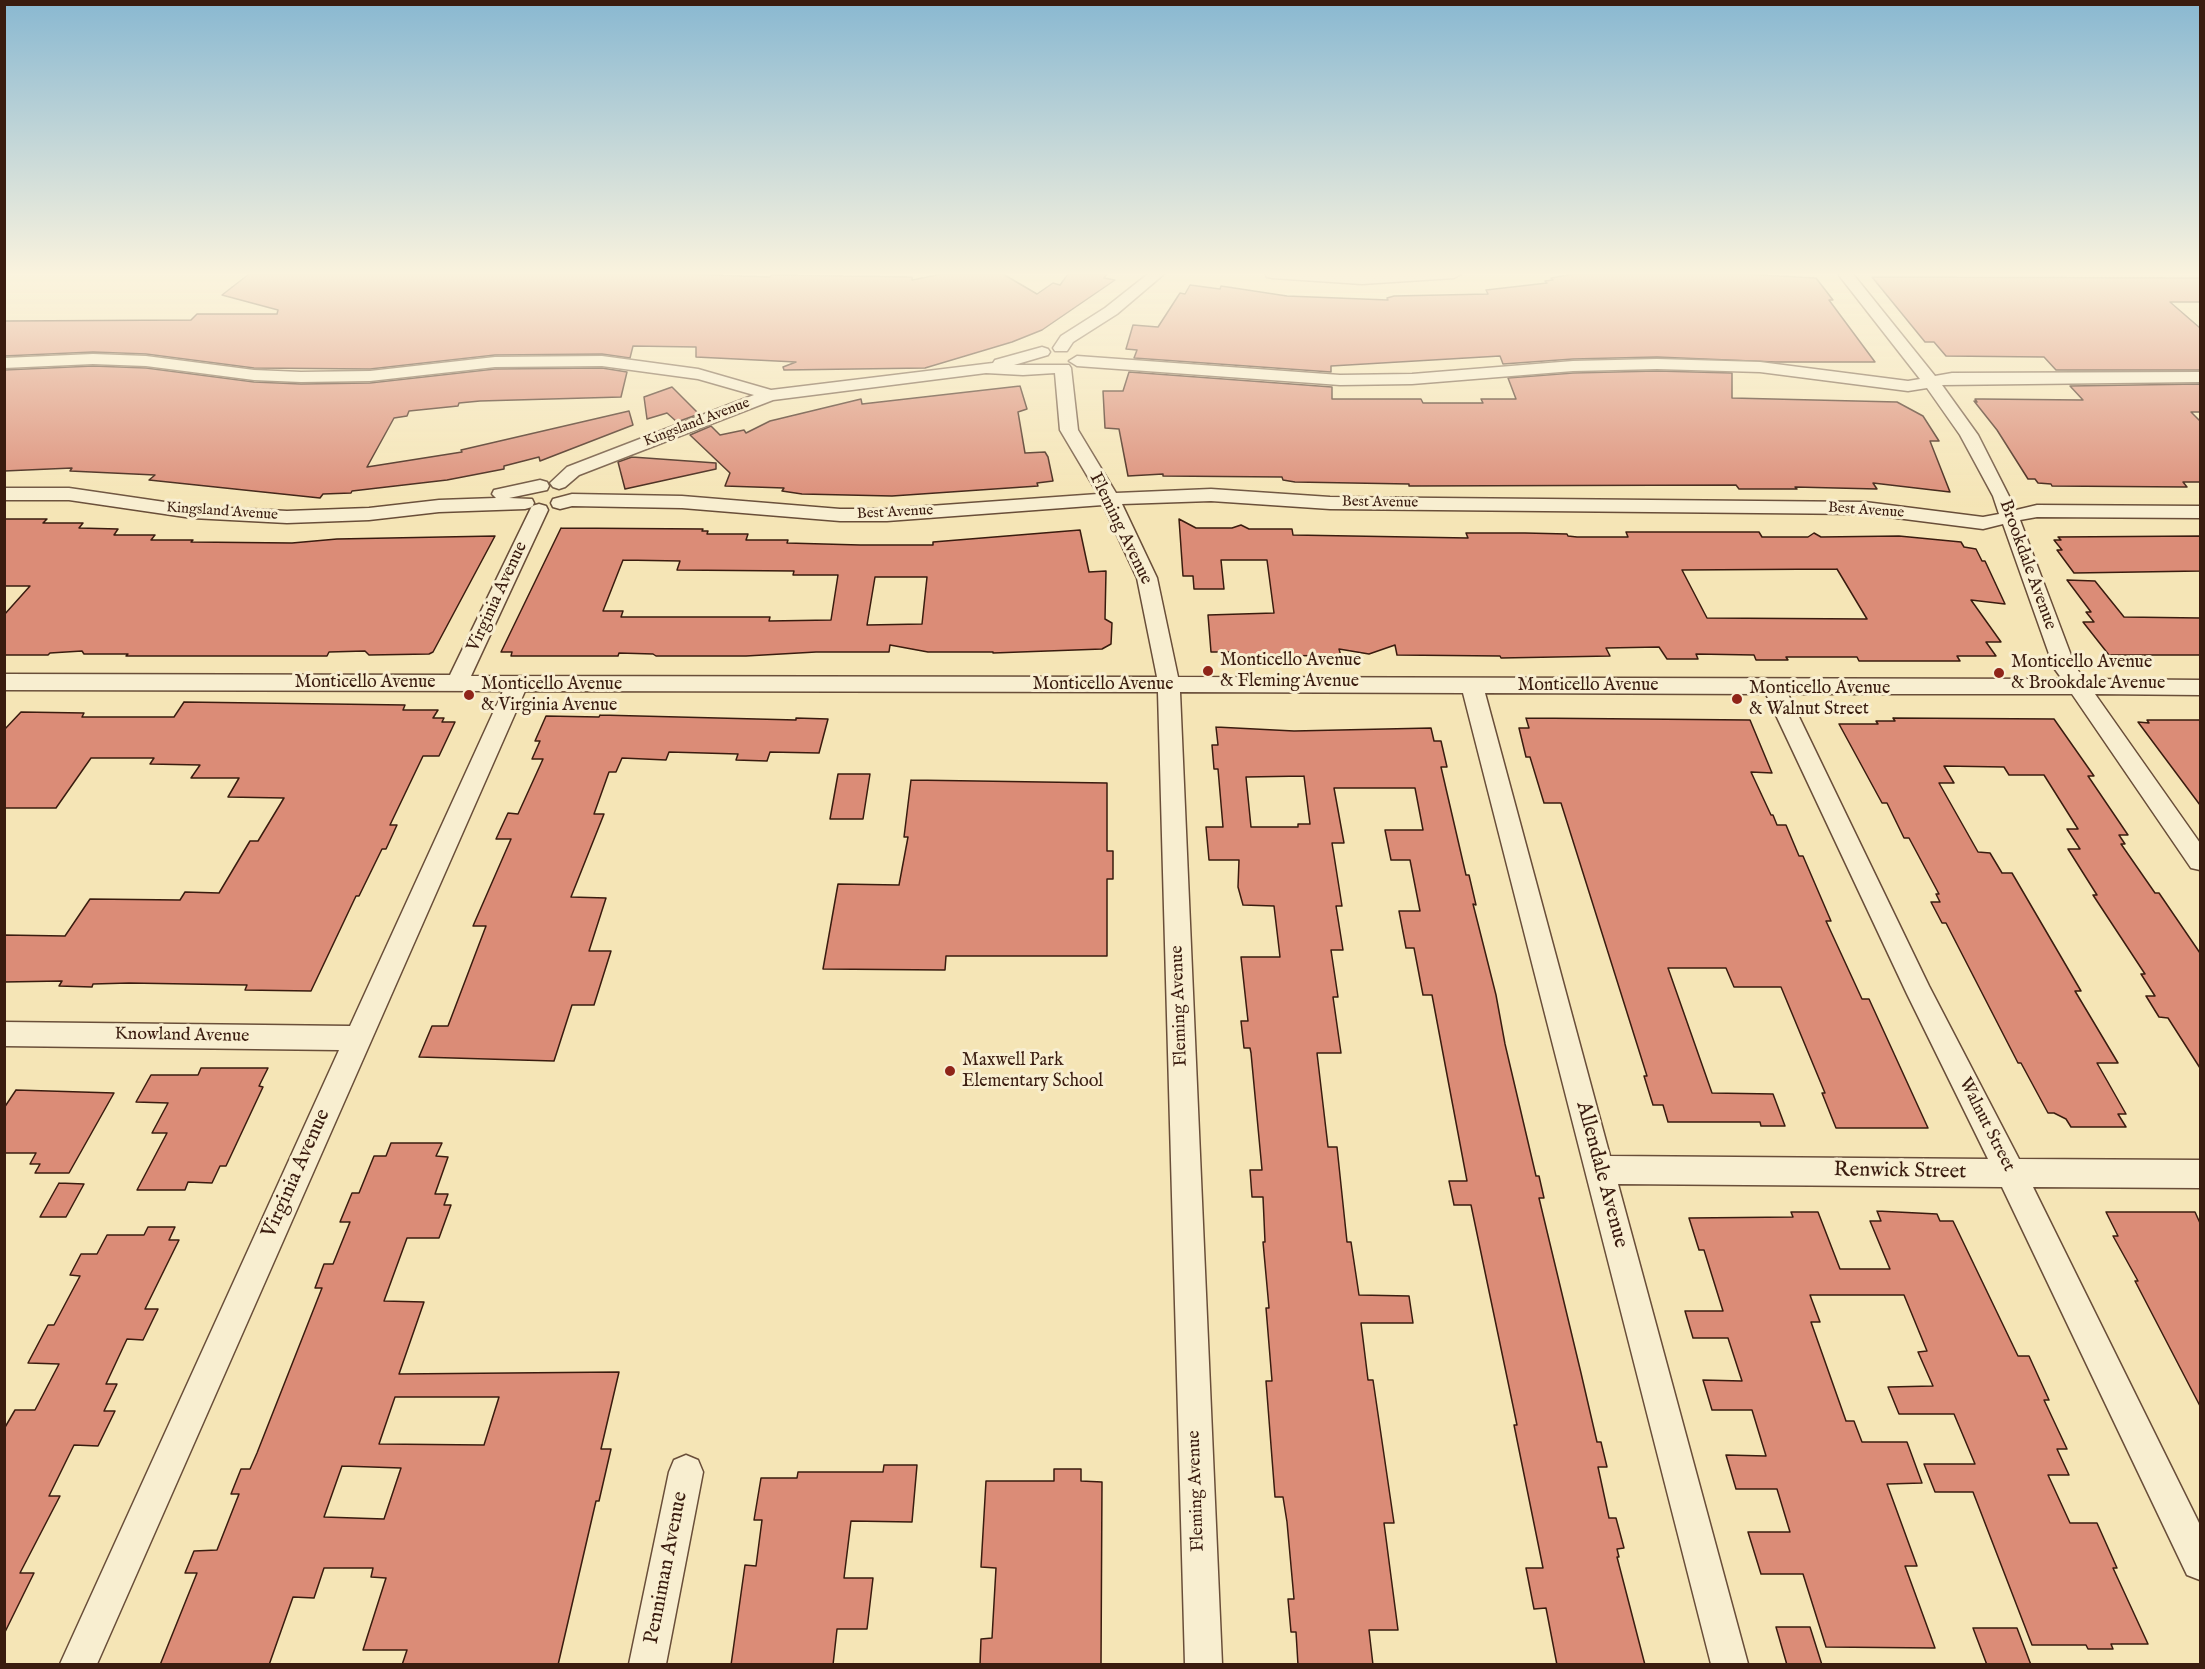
<!DOCTYPE html>
<html>
<head>
<meta charset="utf-8">
<style>
  body { margin:0 }
  #map { position:relative; width:2205px; height:1669px; overflow:hidden; background:#f5e5b6; font-family:"IM FELL English",serif }
  canvas { display:block }
  .frame { position:absolute; inset:0; border:6px solid #3a1c0f; pointer-events:none }
</style>
</head>
<body>
<div id="map">
<canvas width="2205" height="1669"></canvas>
<div class="frame"></div>
</div>
<script>
const ctx = document.querySelector('canvas').getContext('2d');
ctx.lineJoin = 'round';
function fillPath(path, color) { ctx.fillStyle = color; ctx.fill(path, 'evenodd'); }
const shape = rows => new Path2D(rows.map(r => 'M' + r).join(''));
function trace(path, color, width, dash) { ctx.strokeStyle = color; ctx.lineWidth = width; ctx.lineCap = dash ? 'butt' : 'round'; ctx.setLineDash(dash || []); ctx.stroke(path); }
function drawText(font, color, halo, rows, align = 'center') {
  ctx.font = font + ' "IM FELL English",serif'; ctx.lineWidth = 6; ctx.setLineDash([]); ctx.textBaseline = 'middle'; ctx.strokeStyle = halo; ctx.fillStyle = color; for (const [text, x, y, turn = 0] of rows) {
    ctx.save(); ctx.translate(x, y); ctx.rotate((+turn || 0) * Math.PI / 180); ctx.textAlign = isNaN(turn) ? turn : align; if (halo) ctx.strokeText(text, 0, 0); ctx.fillText(text, 0, 0); ctx.restore();
  }
}
const building = shape([
  [249,274,683,274,770,277,771,275,912,277,912,280,942,274,1003,274,1037,294,1053,283,1060,285,1068,274,1107,274,1104,278,1115,280,1042,330,1012,342,925,368,784,370,783,367,796,362,696,357,696,347,633,346,630,358,602,354,495,355,370,369,254,368,146,354,93,352,4,356,4,321,191,320,197,314,277,314,278,310,222,295,249,274],
  [1574,274,1742,274,1816,278,1833,300,1829,300,1875,362,1775,362,1657,357,1573,359,1503,364,1500,356,1331,366,1331,372,1134,358,1137,350,1126,349,1133,325,1158,327,1180,293,1185,294,1190,285,1220,289,1221,286,1287,296,1388,300,1387,298,1394,296,1488,294,1486,290,1547,283,1545,281,1553,280,1551,278,1574,274],
  [1872,277,2200,278,2200,302,2170,302,2200,328,2200,370,2056,370,2044,357,1946,356,1934,342,1925,342,1872,277],
  [93,366,146,368,254,382,301,384,370,383,495,369,602,368,627,372,621,397,480,401,459,403,458,406,409,411,407,416,394,418,367,467,462,452,461,450,629,411,633,425,540,461,539,457,504,466,504,469,447,480,352,491,351,493,323,494,320,498,149,480,155,475,70,471,72,468,4,471,4,370,93,366],
  [1657,371,1732,373,1732,398,1897,402,1923,416,1939,441,1930,441,1950,492,1873,483,1877,489,1795,487,1797,489,1739,489,1736,485,1409,486,1409,484,1295,482,1283,480,1282,477,1163,476,1163,474,1128,476,1119,429,1105,428,1103,391,1123,391,1129,372,1332,387,1332,399,1421,399,1423,403,1483,403,1481,399,1516,399,1508,378,1573,373,1657,371],
  [2200,384,2200,412,2191,412,2200,421,2200,482,2183,482,2187,487,2052,486,2051,484,2038,483,2035,479,2028,479,1997,430,1974,401,1977,402,1975,399,1982,399,2083,400,2070,386,2200,384],
  [1020,386,1027,409,1018,412,1025,453,1045,452,1048,457,1053,481,1037,483,1038,486,892,496,802,494,782,491,784,488,725,486,730,473,690,435,711,426,720,435,744,430,746,433,770,421,861,399,862,404,1020,386],
  [672,387,699,414,677,422,667,413,647,419,644,397,672,387],
  [632,457,716,463,716,469,625,489,618,462,632,457],
  [4,519,47,519,43,523,83,523,79,528,118,529,114,535,155,535,151,540,193,540,191,542,292,543,337,539,495,536,433,652,429,654,369,655,365,651,329,652,327,656,126,656,128,654,84,654,82,651,50,653,48,655,4,655,4,615,30,586,4,586,4,519],
  [1179,519,1196,528,1232,528,1241,525,1249,529,1292,529,1293,535,1468,538,1466,533,1525,533,1567,534,1568,536,1577,537,1628,537,1626,532,1759,532,1762,537,1808,537,1814,533,1821,537,1899,536,1961,542,1964,547,1976,549,1982,561,1985,561,2005,604,1971,600,2001,642,1986,642,1996,656,1957,656,1960,661,1859,661,1857,657,1786,657,1788,660,1756,660,1754,655,1696,654,1698,659,1667,659,1659,647,1606,648,1610,656,1501,658,1500,656,1397,655,1395,645,1369,654,1339,649,1341,656,1231,655,1231,652,1211,652,1208,615,1274,613,1267,560,1221,560,1224,589,1194,589,1193,576,1183,576,1179,519],
  [1837,569,1867,619,1707,618,1682,570,1837,569],
  [561,528,703,529,702,531,708,531,707,534,748,534,746,540,788,540,787,543,860,545,933,545,933,542,1080,530,1089,572,1106,571,1105,619,1112,623,1111,644,1102,649,993,653,993,652,928,652,890,645,889,652,816,652,746,656,656,656,653,654,619,653,618,656,511,656,512,652,501,652,561,528],
  [623,560,680,561,677,570,794,571,793,575,838,575,831,620,769,621,770,617,621,617,623,611,603,611,623,560],
  [875,577,927,577,922,624,867,625,875,577],
  [2200,536,2200,571,2074,573,2057,550,2062,550,2054,540,2061,540,2058,537,2200,536],
  [2067,580,2095,581,2124,617,2200,618,2200,655,2109,655,2083,622,2094,622,2086,612,2091,612,2067,580],
  [184,702,405,705,403,710,438,710,433,718,444,718,442,722,455,722,439,756,423,756,390,825,397,825,386,849,382,849,359,896,356,896,311,991,245,990,247,985,129,983,93,984,92,987,59,986,62,981,4,982,4,935,65,936,90,899,180,900,185,892,219,893,250,841,258,841,284,798,228,797,239,778,191,778,200,765,150,764,154,758,91,758,56,808,4,808,4,730,21,712,84,713,82,717,174,717,184,702],
  [600,715,796,720,796,718,828,719,819,753,770,752,767,761,736,760,738,754,669,752,666,760,622,758,616,772,609,772,594,814,604,814,571,897,606,898,589,951,611,951,594,1005,572,1005,554,1061,419,1057,432,1026,448,1026,486,926,473,926,511,839,496,839,508,813,518,814,543,759,532,759,540,741,535,741,546,716,599,717,600,715],
  [1526,718,1750,720,1772,773,1751,772,1771,815,1773,815,1777,825,1786,825,1799,856,1803,856,1831,921,1826,921,1862,999,1869,999,1928,1128,1836,1128,1822,1093,1825,1093,1781,987,1734,987,1726,968,1668,968,1712,1093,1773,1094,1785,1126,1761,1126,1760,1122,1668,1122,1663,1105,1653,1105,1644,1076,1647,1076,1561,803,1544,803,1530,757,1526,757,1519,728,1529,728,1526,718],
  [1893,718,2054,719,2094,776,2088,776,2128,835,2119,835,2125,844,2121,844,2155,893,2159,893,2200,953,2200,1068,2168,1018,2159,1017,2146,996,2155,996,2141,974,2145,974,2093,895,2097,895,2068,849,2080,849,2067,829,2078,829,2044,775,2009,775,2004,767,1944,766,1954,783,1939,783,1978,852,1990,853,2002,873,2012,873,2081,991,2075,991,2118,1063,2097,1063,2126,1114,2118,1114,2126,1127,2071,1127,2066,1119,2054,1113,2048,1113,2021,1063,2018,1063,1946,923,1942,923,1931,902,1940,902,1936,894,1939,894,1909,838,1904,838,1887,803,1882,803,1839,724,1878,724,1876,721,1895,721,1893,718],
  [2147,720,2200,720,2200,805,2138,722,2149,723,2147,720],
  [1216,727,1294,731,1431,728,1434,741,1441,741,1447,767,1441,767,1466,875,1469,875,1476,905,1473,904,1496,995,1505,1044,1536,1176,1539,1176,1544,1198,1539,1198,1581,1373,1597,1442,1601,1442,1607,1467,1598,1467,1609,1518,1616,1518,1624,1548,1617,1549,1619,1557,1617,1557,1645,1665,1557,1665,1546,1608,1534,1609,1526,1568,1543,1568,1514,1425,1517,1425,1471,1205,1454,1205,1449,1181,1467,1181,1432,995,1423,995,1414,948,1406,948,1399,911,1420,911,1410,860,1391,860,1385,830,1423,830,1415,788,1334,788,1344,843,1332,843,1342,906,1336,906,1343,950,1331,950,1338,997,1333,997,1341,1053,1317,1053,1328,1147,1337,1147,1347,1242,1351,1242,1359,1295,1409,1296,1413,1323,1361,1323,1368,1380,1373,1380,1394,1523,1384,1523,1398,1630,1369,1630,1373,1665,1298,1665,1296,1632,1291,1632,1288,1599,1294,1599,1287,1522,1283,1497,1275,1497,1266,1381,1272,1381,1266,1308,1269,1308,1263,1242,1265,1242,1263,1197,1252,1197,1250,1170,1262,1170,1251,1053,1250,1048,1244,1048,1241,1021,1248,1021,1241,957,1280,957,1274,906,1243,905,1238,887,1239,860,1209,860,1206,827,1223,827,1218,769,1214,769,1212,745,1218,745,1216,727],
  [1304,776,1310,824,1298,824,1298,827,1251,827,1246,777,1304,776],
  [838,774,870,774,863,819,830,819,838,774],
  [911,780,1107,783,1107,851,1113,851,1113,879,1107,879,1107,956,946,956,945,970,823,969,838,884,899,885,908,837,904,837,911,780],
  [201,1068,268,1068,259,1086,263,1087,226,1166,220,1166,212,1183,188,1182,185,1190,137,1190,167,1133,152,1133,168,1103,136,1102,151,1075,198,1075,201,1068],
  [16,1090,114,1093,69,1173,35,1173,40,1164,30,1164,36,1153,4,1153,4,1108,16,1090],
  [391,1143,442,1143,436,1156,448,1157,435,1194,448,1194,444,1205,451,1205,439,1238,407,1238,384,1301,424,1302,399,1374,619,1372,601,1449,611,1449,599,1501,596,1501,558,1665,402,1665,407,1650,363,1650,386,1578,371,1577,373,1568,324,1568,314,1598,293,1597,269,1665,160,1665,197,1573,185,1573,194,1551,217,1550,239,1494,231,1494,241,1469,250,1469,257,1453,322,1288,315,1288,324,1264,333,1264,350,1222,340,1222,352,1193,359,1193,374,1156,386,1156,391,1143],
  [395,1397,499,1397,484,1445,379,1444,395,1397],
  [342,1466,401,1468,384,1519,324,1517,342,1466],
  [59,1183,84,1184,66,1217,40,1217,59,1183],
  [1877,1211,1937,1214,1940,1221,1953,1221,2018,1356,2029,1356,2049,1400,2044,1400,2067,1449,2057,1449,2069,1475,2048,1475,2070,1523,2097,1523,2117,1568,2113,1568,2148,1644,2111,1644,2113,1649,2088,1649,2086,1645,2032,1645,1973,1492,1935,1492,1924,1464,1975,1464,1954,1414,1899,1414,1888,1387,1933,1386,1918,1352,1927,1351,1904,1295,1810,1295,1820,1322,1811,1322,1846,1421,1854,1421,1862,1442,1907,1442,1922,1483,1887,1484,1917,1566,1905,1566,1935,1648,1826,1647,1803,1574,1761,1574,1748,1532,1790,1532,1777,1489,1736,1489,1726,1455,1766,1456,1752,1410,1712,1410,1703,1380,1742,1381,1728,1338,1693,1338,1685,1311,1723,1311,1704,1250,1699,1250,1689,1218,1793,1217,1791,1212,1818,1212,1840,1269,1890,1269,1870,1221,1881,1221,1877,1211],
  [2106,1212,2195,1212,2200,1223,2200,1406,2135,1281,2138,1281,2113,1236,2118,1236,2106,1212],
  [148,1227,175,1227,169,1240,179,1240,145,1309,158,1309,143,1340,127,1339,106,1384,117,1384,104,1411,115,1411,98,1446,74,1445,49,1496,60,1496,20,1573,34,1573,4,1634,4,1429,15,1410,35,1410,59,1364,28,1363,48,1325,54,1325,80,1276,70,1275,81,1254,97,1254,107,1235,144,1235,148,1227],
  [884,1465,917,1465,912,1522,851,1521,844,1578,873,1578,867,1629,837,1629,833,1665,731,1665,745,1565,756,1566,762,1520,754,1520,761,1478,797,1478,798,1472,883,1472,884,1465],
  [1054,1469,1081,1469,1081,1481,1102,1482,1101,1665,980,1665,981,1639,992,1638,996,1568,981,1567,986,1481,1054,1481,1054,1469],
  [1776,1627,1810,1627,1822,1665,1787,1665,1776,1627],
  [1973,1628,2017,1628,2031,1665,1987,1665,1973,1628]
]);
const street = shape([
  [1148,274,1164,274,1117,314,1073,342,1067,351,1055,351,1053,348,1061,336,1105,308,1148,274],
  [1265,274,1461,274,1454,278,1362,284,1272,278,1267,277,1265,274],
  [1838,274,1853,274,1935,376,1952,373,2200,372,2200,382,1942,385,1978,435,2016,510,2037,505,2200,506,2200,518,2037,517,2020,520,2075,666,2084,679,2200,680,2200,695,2095,694,2200,843,2200,870,2191,868,2072,694,1788,694,1929,986,2019,1159,2200,1160,2200,1188,2033,1187,2200,1525,2200,1580,2187,1575,2002,1187,1618,1184,1748,1664,1711,1664,1463,693,1180,692,1222,1664,1185,1664,1158,692,525,691,97,1664,60,1664,339,1050,4,1046,4,1022,350,1026,503,691,4,690,4,674,450,675,530,510,532,506,539,504,546,506,548,510,471,676,1157,677,1137,578,1103,505,887,521,840,521,682,508,572,506,560,509,553,507,551,503,553,499,572,494,682,496,840,509,887,509,1098,494,1060,430,1055,373,1023,375,986,373,773,400,579,475,565,487,559,489,553,487,550,483,567,467,754,395,698,379,602,366,495,367,370,381,301,382,254,380,146,366,93,364,4,368,4,358,93,354,146,356,254,370,301,372,370,371,495,357,602,356,698,369,771,390,993,363,995,360,1042,347,1048,349,1050,352,1048,355,1014,365,1069,365,1071,368,1078,430,1116,493,1211,489,1330,497,1865,502,1983,517,1999,514,1993,496,1960,435,1927,388,1908,391,1760,372,1657,369,1573,371,1412,384,1340,385,1077,366,1069,361,1077,356,1340,375,1412,374,1573,361,1657,359,1760,362,1908,381,1920,379,1838,274],
  [1211,501,1330,509,1865,514,1983,529,2003,524,2054,668,2062,679,1178,677,1157,578,1122,504,1211,501],
  [1485,693,1766,694,1907,994,1988,1159,1610,1156,1485,693],
  [540,480,547,482,549,486,547,490,509,498,532,499,534,503,532,507,525,509,439,512,369,520,287,523,192,518,69,500,4,500,4,488,69,488,192,506,287,511,369,508,439,500,496,498,492,494,494,490,540,480],
  [686,1455,698,1460,703,1472,666,1664,629,1664,669,1472,674,1460,686,1455]
]);
const markers = [
  [1208,671,6,"#8f2418"],
  [1999,673,6,"#8f2418"],
  [469,695,6,"#8f2418"],
  [1737,699,6,"#8f2418"],
  [950,1071,6,"#8f2418"]
];
const farStreetnames = [
  ["Kingsland Avenue",697,423,-21],
  ["Best Avenue",1380,503,1],
  ["Best Avenue",1866,511,4],
  ["Kingsland Avenue",222,512,4],
  ["Best Avenue",895,513,-3]
];
const streetNames = [
  ["Fleming Avenue",1120,529,64],
  ["Brookdale Avenue",2027,565,70],
  ["Virginia Avenue",498,597,-65],
  ["Monticello Avenue",365,683],
  ["Monticello Avenue",1103,685],
  ["Monticello Avenue",1588,686],
  ["Fleming Avenue",1180,1006,-92],
  ["Knowland Avenue",182,1036,1],
  ["Walnut Street",1986,1125,63],
  ["Fleming Avenue",1197,1491,-92]
];
const poiNames = [
  ["Monticello Avenue",1220,661],
  ["& Fleming Avenue",1220,682],
  ["Monticello Avenue",2011,663],
  ["& Brookdale Avenue",2011,684],
  ["Monticello Avenue",481,685],
  ["& Virginia Avenue",481,706],
  ["Monticello Avenue",1749,689],
  ["& Walnut Street",1749,710],
  ["Maxwell Park",962,1061],
  ["Elementary School",962,1082]
];
const nearStreetnames = [
  ["Renwick Street",1900,1172,1],
  ["Virginia Avenue",297,1174,-66],
  ["Allendale Avenue",1601,1175,75],
  ["Penniman Avenue",667,1568,-79]
];
fillPath(building, '#db8c77');
trace(building, '#3a1c0f', 1.5);
trace(street, '#694e39', 3);
fillPath(street, '#f8eed0');
const sky = ctx.createLinearGradient(0, 0, 0, 507);
sky.addColorStop(0, '#89b8d1');
sky.addColorStop(0.54, '#faf3de');
sky.addColorStop(1, '#faf3de00');
ctx.fillStyle = sky;
ctx.fillRect(0, 0, 2205, 507);
for (const [x, y, r, color] of markers) { const dot = new Path2D(); dot.arc(x, y, r, 0, 2 * Math.PI); ctx.fillStyle = color; ctx.fill(dot); trace(dot, '#f8eed0', 2); }
drawText('15px', '#3a1c0f', '#f8eed0', farStreetnames);
drawText('18px', '#3a1c0f', '#f8eed0', streetNames);
drawText('18px', '#3a1c0f', '#f8eed0', poiNames, 'left');
drawText('21px', '#3a1c0f', '#f8eed0', nearStreetnames);
</script>
</body>
</html>
